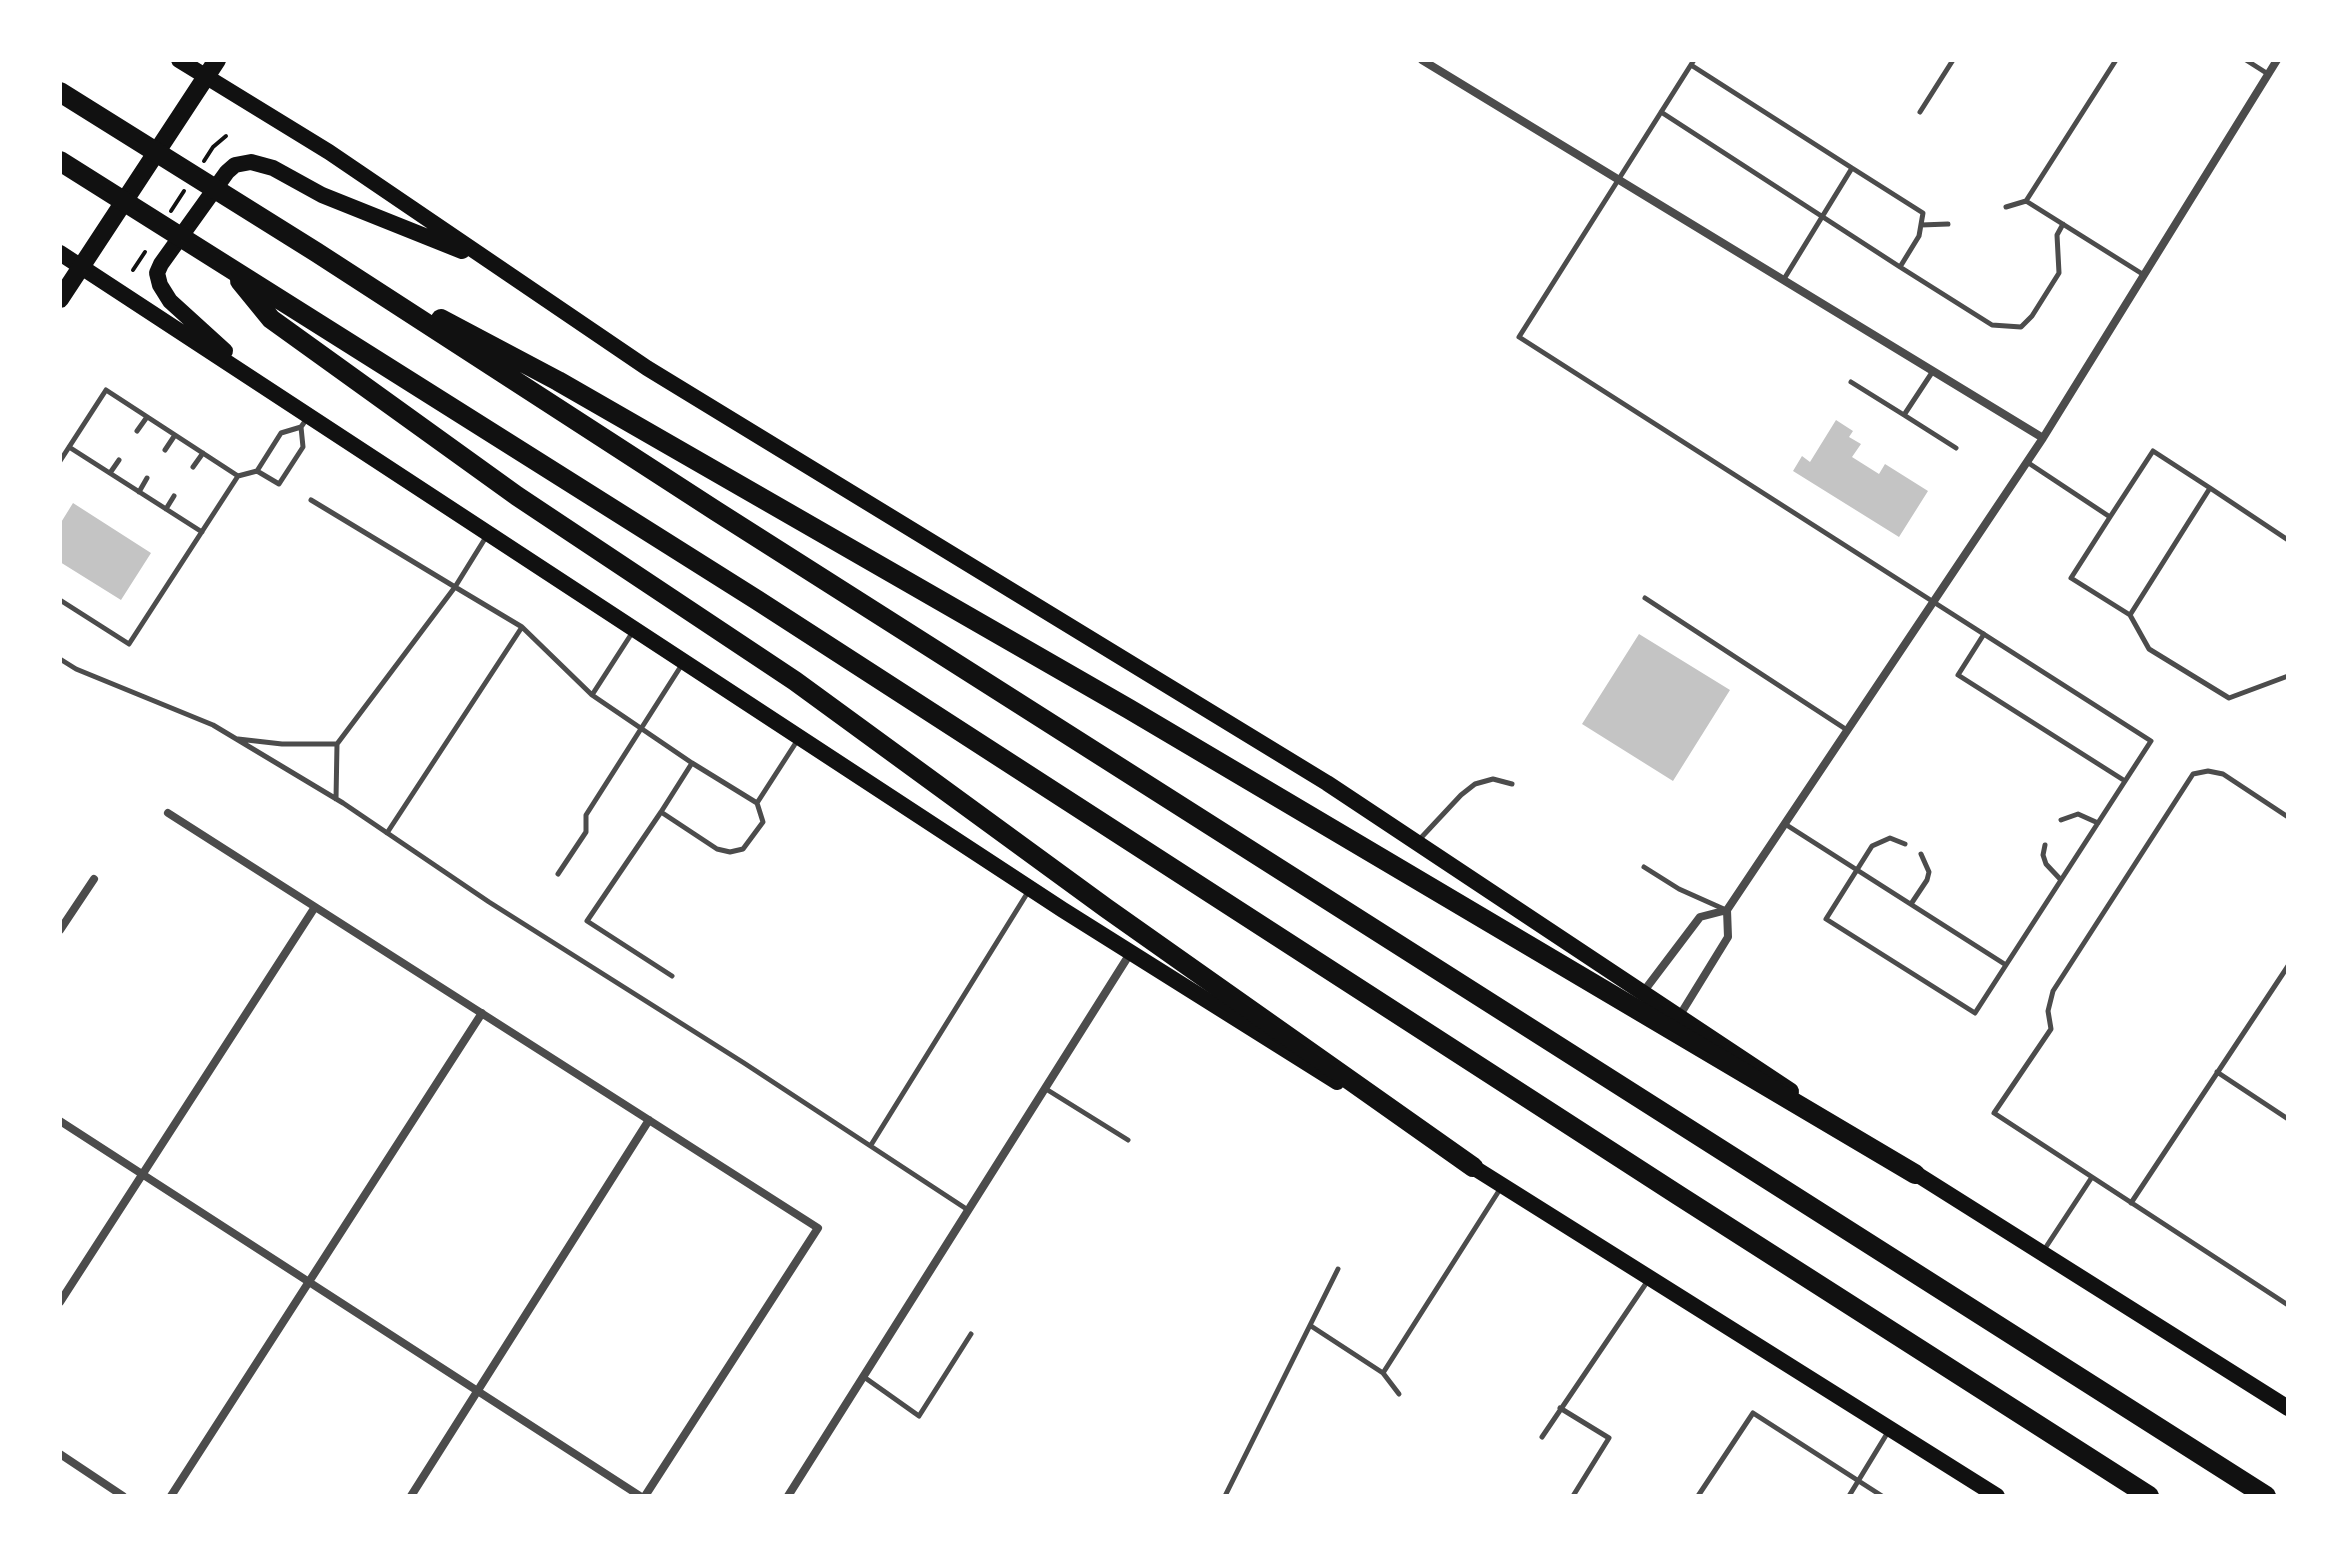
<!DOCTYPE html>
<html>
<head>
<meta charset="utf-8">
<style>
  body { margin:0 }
  #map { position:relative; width:2348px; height:1556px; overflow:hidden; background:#fff; font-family:"Zilla Slab",serif }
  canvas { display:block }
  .frame { position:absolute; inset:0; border:62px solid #fff; pointer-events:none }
</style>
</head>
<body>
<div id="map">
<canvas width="2348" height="1556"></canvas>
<div class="frame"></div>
</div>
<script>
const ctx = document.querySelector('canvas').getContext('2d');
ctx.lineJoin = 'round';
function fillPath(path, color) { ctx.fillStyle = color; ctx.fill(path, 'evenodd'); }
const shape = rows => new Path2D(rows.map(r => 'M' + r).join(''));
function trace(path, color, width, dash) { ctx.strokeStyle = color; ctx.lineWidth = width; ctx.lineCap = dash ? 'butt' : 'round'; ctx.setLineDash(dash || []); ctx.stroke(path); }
const building = shape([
  [1836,420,1853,431,1849,437,1861,444,1852,457,1879,474,1885,464,1928,491,1899,537,1793,471,1802,456,1810,462],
  [73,503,151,553,121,600,60,562,60,524],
  [1639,634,1730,690,1673,781,1582,724]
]);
const path = shape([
  [204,161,213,147,226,136],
  [171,211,184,191],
  [133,270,145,252]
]);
const service = shape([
  [1694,60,1519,337,2151,741,2006,965,1785,824],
  [2246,60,2268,74],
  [1691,65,1852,168,1784,279],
  [1661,112,1900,267],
  [1920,112,1953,60],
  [1852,168,1923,213,1919,236,1900,267,1992,325,2021,327,2032,316,2059,273,2057,235,2063,224],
  [2026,201,2116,60],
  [2006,207,2026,201,2144,275],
  [1921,225,1948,224],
  [1851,382,1904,415,1933,371],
  [1904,415,1956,448],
  [301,427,281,433,257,471,279,484,303,447,301,427,308,417],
  [137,431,147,417],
  [69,447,202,532],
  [165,450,175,435],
  [60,461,106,390,238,476],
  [2027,462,2110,517,2071,578,2130,615,2210,488,2153,451,2110,517],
  [193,467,203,453],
  [110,473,119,460],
  [2210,488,2288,540],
  [139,492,147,478],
  [166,509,174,496],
  [1645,598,1847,730],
  [60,600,129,644,238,476,257,471],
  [2130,615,2149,649,2229,698,2288,676],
  [522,627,592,695,692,763],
  [1984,634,1958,675,2125,781],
  [60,659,76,669,213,725,343,803,489,902,744,1063,968,1210],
  [592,695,632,633],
  [238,739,282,744,337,744,455,587,311,500],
  [336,799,337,744],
  [757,803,763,822,743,849,730,852,717,849,661,812,692,763,757,803,797,741],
  [661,812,587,921,672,976],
  [2061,820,2078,814,2098,823],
  [387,833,522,627,455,587,486,537],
  [1418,841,1461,795,1475,784,1493,779,1512,784],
  [1905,844,1890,838,1872,846,1826,919,1975,1013,2006,965],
  [2045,845,2043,855,2046,864,2061,880],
  [1644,867,1679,889,1726,910],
  [558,874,586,832,586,815,681,666],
  [1911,904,1927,880,1929,872,1921,854],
  [2217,1072,2288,1119],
  [1046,1089,1128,1140],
  [871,1145,1028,892],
  [2092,1177,1994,1113,2051,1029,2048,1011,2053,991,2193,774,2208,771,2223,774,2288,817],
  [2131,1203,2288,966],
  [2044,1250,2092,1177,2288,1305],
  [1311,1326,1383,1373,1399,1394],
  [1383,1373,1502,1186],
  [864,1377,919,1416,971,1334],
  [1560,1408,1609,1438,1573,1496],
  [1542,1437,1649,1279],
  [1225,1496,1338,1269],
  [1698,1496,1753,1413,1882,1496],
  [1849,1496,1888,1432]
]);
const minor = shape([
  [1422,60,2043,438],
  [168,813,818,1228,645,1496],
  [1727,910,2043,438,2277,60],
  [60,930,94,879],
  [1644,991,1700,917,1727,910,1728,937,1680,1015],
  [60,1121,640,1496],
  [60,1302,315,907],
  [60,1454,123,1496],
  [171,1496,482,1013],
  [411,1496,649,1120],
  [788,1496,1131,952]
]);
const secondary = shape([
  [179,60,329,152,647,368,1327,783,1791,1091],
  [60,253,1063,910,1337,1082],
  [225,351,170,301,160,285,157,273,161,264,227,172,235,165,251,162,273,168,322,195,462,251],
  [1465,1162,1997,1496],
  [1907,1168,2288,1408]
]);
const trunk = shape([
  [60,299,217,60]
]);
const motorway = shape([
  [60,92,316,252,716,511,2266,1496],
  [60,161,757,600,1678,1195,2149,1496],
  [240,281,271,319,517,496,795,681,1106,908,1473,1167],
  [441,319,558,381,1129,709,1915,1174]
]);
fillPath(building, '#c4c4c4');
trace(path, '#111', 4);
trace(service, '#4c4c4c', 5);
trace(minor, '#4c4c4c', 8);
trace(secondary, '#111', 16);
trace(trunk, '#111', 18);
trace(motorway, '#111', 20);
</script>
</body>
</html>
